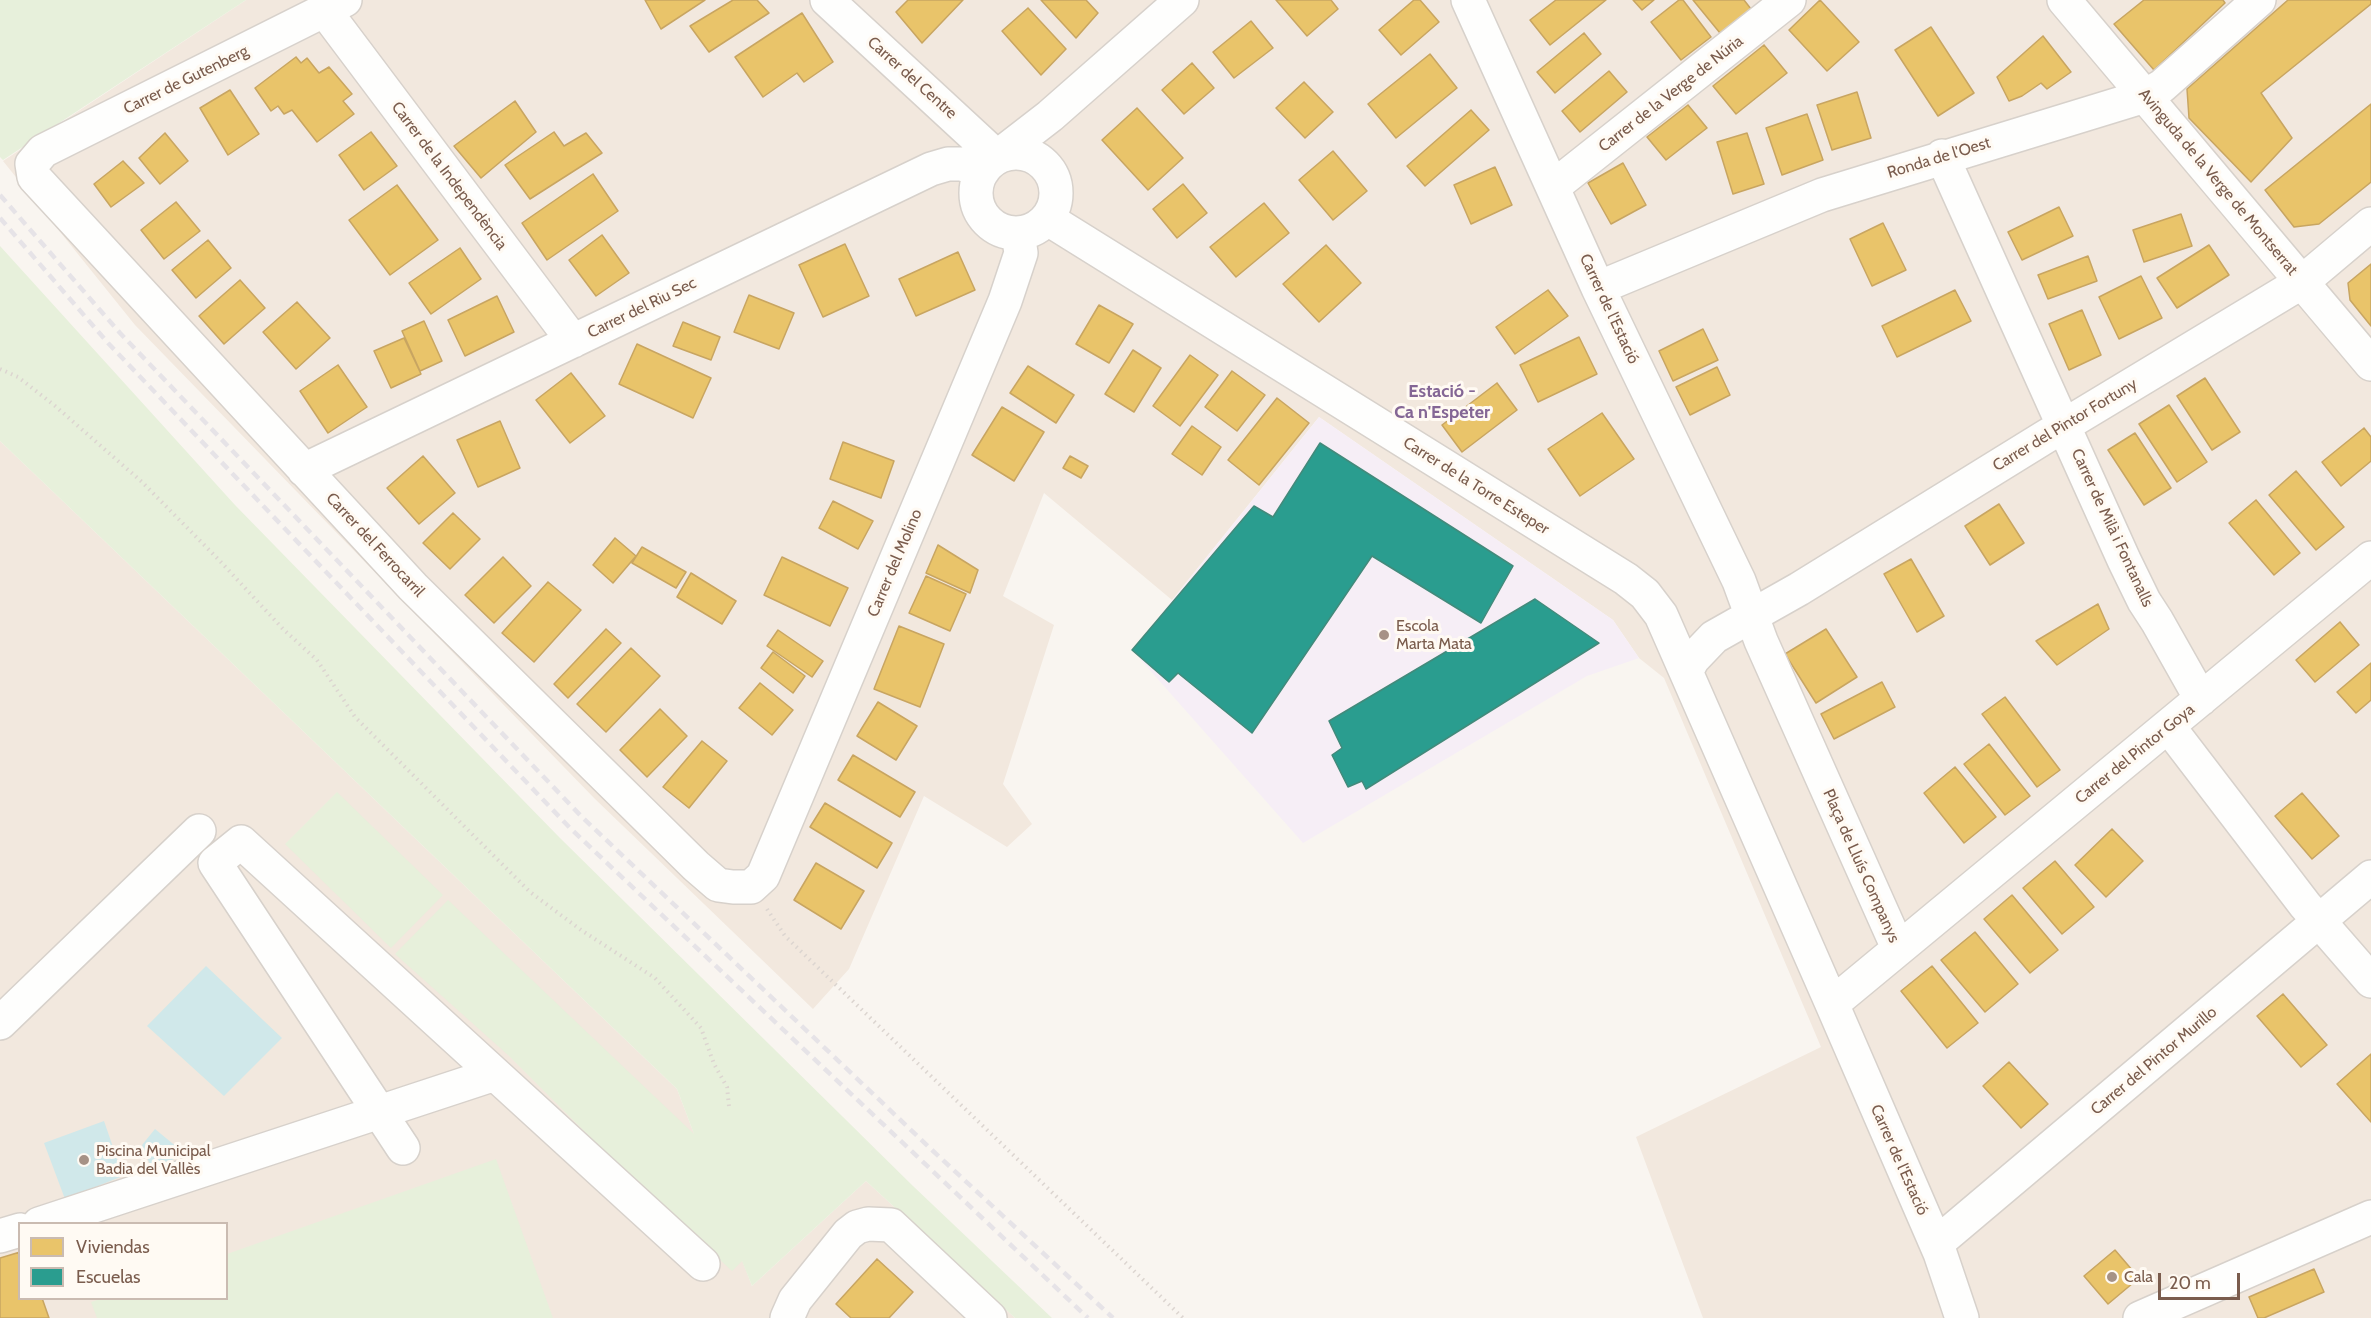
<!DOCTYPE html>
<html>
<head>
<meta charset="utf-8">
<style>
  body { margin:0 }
  #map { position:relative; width:2371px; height:1318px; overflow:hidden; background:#f9f5f0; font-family:Cabin,sans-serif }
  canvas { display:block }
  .legend { position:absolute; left:18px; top:1222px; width:210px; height:78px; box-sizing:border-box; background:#fffaf3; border:2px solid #cabbb1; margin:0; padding:8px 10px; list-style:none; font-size:18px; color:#7a5c4d }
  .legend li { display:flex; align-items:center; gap:12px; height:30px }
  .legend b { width:30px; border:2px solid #cabbb1 }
  .scale { position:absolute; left:2158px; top:1273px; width:82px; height:27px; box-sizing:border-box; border:3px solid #7a5c4d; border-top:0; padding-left:8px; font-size:18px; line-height:21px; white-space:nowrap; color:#7a5c4d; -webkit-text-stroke:4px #fffaf3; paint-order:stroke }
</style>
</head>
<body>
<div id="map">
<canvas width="2371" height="1318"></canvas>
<ul class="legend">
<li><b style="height:16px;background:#e9c46a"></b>Viviendas</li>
<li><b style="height:16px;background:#2a9d8f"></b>Escuelas</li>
</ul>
<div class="scale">20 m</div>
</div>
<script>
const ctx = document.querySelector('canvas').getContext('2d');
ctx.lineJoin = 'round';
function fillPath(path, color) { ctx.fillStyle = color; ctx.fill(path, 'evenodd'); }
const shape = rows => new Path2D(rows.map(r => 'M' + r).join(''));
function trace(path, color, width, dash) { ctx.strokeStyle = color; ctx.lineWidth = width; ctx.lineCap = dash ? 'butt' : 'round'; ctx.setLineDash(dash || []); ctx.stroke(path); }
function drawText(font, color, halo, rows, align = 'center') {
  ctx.font = font + ' Cabin,sans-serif'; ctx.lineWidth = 6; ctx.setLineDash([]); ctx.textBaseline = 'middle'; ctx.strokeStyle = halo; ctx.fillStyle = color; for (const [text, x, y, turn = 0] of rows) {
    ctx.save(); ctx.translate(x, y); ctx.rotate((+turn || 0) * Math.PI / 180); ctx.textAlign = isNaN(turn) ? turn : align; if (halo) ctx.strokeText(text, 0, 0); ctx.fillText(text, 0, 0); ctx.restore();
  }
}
const residential = shape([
  [246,0,2371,0,2371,1318,1703,1318,1636,1137,1821,1047,1664,678,1639,658,1613,620,1319,417,1172,600,1044,493,1003,596,1054,625,1003,784,1032,824,1007,847,924,796,849,969,813,1009,595,799,135,325,3,161],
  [0,441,677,1089,752,1286,866,1181,1015,1318,0,1318],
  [20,1224,226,1224,226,1298,20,1298]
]);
const education = shape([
  [1319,417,1613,620,1639,658,1587,676,1303,843,1132,650]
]);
const green = shape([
  [0,0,246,0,3,160,0,157],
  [0,246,235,505,560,838,913,1186,1052,1318,1015,1318,866,1181,752,1286,742,1261,732,1271,620,1167,508,1055,395,954,448,900,694,1134,677,1089,0,441],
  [337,792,443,895,391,948,285,844],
  [496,1159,553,1318,97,1318,91,1302,100,1299,226,1298,227,1254]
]);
const water = shape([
  [206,966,282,1038,224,1096,147,1026],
  [104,1121,123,1176,65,1199,44,1143],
  [155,1129,178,1148,180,1157,151,1167,142,1145]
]);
const homes = shape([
  [645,0,705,0,661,29,645,0],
  [733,0,757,0,769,13,709,52,690,26,733,0],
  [908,0,963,0,922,43,896,12,908,0],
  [1041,0,1086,0,1098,13,1076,38,1041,0],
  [1276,0,1331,0,1338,9,1307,36,1276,0],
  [1414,0,1420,0,1439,22,1401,55,1379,30,1414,0],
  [1556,0,1606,0,1550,45,1530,20,1556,0],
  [1633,0,1654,0,1642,10,1633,0],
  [1679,0,1683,0,1711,37,1681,60,1651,22,1679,0],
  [1693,0,1744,0,1751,9,1720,33,1693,0],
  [1820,0,1859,42,1827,71,1789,30,1820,0],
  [2144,0,2223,0,2225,3,2154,70,2114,24,2144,0],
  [2288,0,2371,0,2371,4,2261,93,2292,138,2251,182,2189,118,2187,89,2288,0],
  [1028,8,1066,49,1041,75,1002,31,1028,8],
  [802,13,833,62,804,82,797,73,763,97,735,57,802,13],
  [1251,21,1273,48,1234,78,1213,52,1251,21],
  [1931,27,1974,93,1938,116,1895,50,1931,27],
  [1584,33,1601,54,1555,93,1537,72,1584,33],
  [2043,36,2071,72,2047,89,2041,83,2022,96,2009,101,1997,77,2043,36],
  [1764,45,1787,73,1736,114,1713,86,1764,45],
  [1430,54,1457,88,1396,138,1368,104,1430,54],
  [296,57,301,63,307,58,319,73,329,67,352,94,343,101,354,114,317,142,292,110,284,114,278,106,271,111,255,88,296,57],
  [1192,63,1214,88,1184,114,1162,90,1192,63],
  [1609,71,1627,92,1580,132,1562,111,1609,71],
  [1304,82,1333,112,1305,138,1276,108,1304,82],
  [230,90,259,134,228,155,200,108,230,90],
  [1857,92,1871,138,1832,150,1817,105,1857,92],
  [515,101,536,132,481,178,454,146,515,101],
  [2371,104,2371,182,2319,224,2294,227,2265,190,2371,104],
  [1688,105,1707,128,1666,160,1647,137,1688,105],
  [1137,108,1183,158,1148,190,1102,140,1137,108],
  [1471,110,1489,130,1425,186,1407,166,1471,110],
  [1807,114,1823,160,1782,175,1766,128,1807,114],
  [371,132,397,166,364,190,339,155,371,132],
  [554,132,564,146,586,133,602,153,530,199,505,165,554,132],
  [165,133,188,161,160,184,139,158,165,133],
  [1747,133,1764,184,1733,194,1717,142,1747,133],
  [1333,151,1367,191,1333,220,1299,180,1333,151],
  [123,161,144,183,111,207,94,184,123,161],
  [1623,163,1646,205,1611,224,1588,183,1623,163],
  [1495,167,1512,205,1471,224,1454,185,1495,167],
  [593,174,618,211,547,260,522,223,593,174],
  [1183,184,1207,213,1177,238,1153,209,1183,184],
  [397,185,438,240,390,275,349,220,397,185],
  [176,202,200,231,164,259,141,230,176,202],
  [1264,203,1289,233,1236,277,1210,247,1264,203],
  [2059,207,2073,236,2022,260,2008,232,2059,207],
  [2181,214,2192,246,2144,262,2133,230,2181,214],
  [1883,223,1906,270,1872,286,1850,239,1883,223],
  [602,235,629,273,596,296,569,260,602,235],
  [208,240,231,268,196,298,172,270,208,240],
  [845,244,869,296,823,317,799,265,845,244],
  [1326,245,1361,283,1319,322,1283,284,1326,245],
  [2209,245,2229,275,2177,308,2157,278,2209,245],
  [460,248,481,279,431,314,409,283,460,248],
  [958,252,975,290,916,316,899,279,958,252],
  [2088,256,2097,281,2048,299,2038,275,2088,256],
  [2371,264,2371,326,2350,300,2348,283,2371,264],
  [2141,276,2162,318,2119,339,2099,297,2141,276],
  [240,280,265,308,224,344,199,316,240,280],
  [1548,290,1568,316,1515,354,1496,327,1548,290],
  [1955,290,1971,321,1897,357,1882,326,1955,290],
  [749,295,794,313,779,349,734,332,749,295],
  [497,296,514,332,465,356,448,320,497,296],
  [297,302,330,338,296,369,263,332,297,302],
  [1099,305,1133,324,1109,363,1076,344,1099,305],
  [2082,310,2101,355,2069,370,2049,324,2082,310],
  [424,321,442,361,420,371,402,331,424,321],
  [683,322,720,337,711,360,673,346,683,322],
  [1703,329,1718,360,1673,381,1659,351,1703,329],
  [1579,337,1597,374,1538,402,1520,365,1579,337],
  [404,338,421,374,391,388,374,351,404,338],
  [637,344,711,378,693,418,619,384,637,344],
  [1133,350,1161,368,1134,412,1105,394,1133,350],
  [1190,355,1218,375,1180,426,1153,406,1190,355],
  [338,365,367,407,328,433,300,391,338,365],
  [1028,366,1074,395,1056,423,1010,393,1028,366],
  [1717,367,1730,395,1690,415,1676,387,1717,367],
  [1232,371,1265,395,1237,431,1205,407,1232,371],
  [571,373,605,416,570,443,536,400,571,373],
  [2205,378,2240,432,2212,450,2177,396,2205,378],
  [1497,383,1517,410,1462,452,1442,425,1497,383],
  [1277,398,1309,423,1259,485,1228,460,1277,398],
  [2169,405,2207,462,2177,482,2139,424,2169,405],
  [1002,407,1044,432,1014,481,972,455,1002,407],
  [1602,413,1634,459,1580,496,1548,449,1602,413],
  [500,421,520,468,478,487,457,440,500,421],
  [1192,426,1221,447,1202,475,1172,454,1192,426],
  [2364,428,2371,437,2371,461,2341,486,2322,462,2364,428],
  [2135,433,2171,488,2144,505,2108,450,2135,433],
  [843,442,894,461,881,498,830,479,843,442],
  [423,456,455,493,419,524,387,488,423,456],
  [1070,456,1088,466,1081,478,1063,468,1070,456],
  [2296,471,2344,527,2316,550,2269,495,2296,471],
  [2256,500,2300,553,2274,575,2229,523,2256,500],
  [833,501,873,521,858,549,819,528,833,501],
  [1999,504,2024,543,1990,565,1965,526,1999,504],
  [453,513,480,539,450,569,423,543,453,513],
  [615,538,636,556,613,583,593,565,615,538],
  [938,545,978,570,970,593,926,573,938,545],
  [642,547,686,572,676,588,632,563,642,547],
  [503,557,531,586,494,623,465,595,503,557],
  [782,557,848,588,830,626,764,595,782,557],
  [1911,559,1944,616,1917,632,1884,574,1911,559],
  [691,573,736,601,722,624,677,597,691,573],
  [926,576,966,594,950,631,909,613,926,576],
  [548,582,581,610,534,662,502,633,548,582],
  [2098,604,2109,629,2057,665,2036,641,2098,604],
  [2340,622,2359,645,2315,682,2296,660,2340,622],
  [899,626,944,644,920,707,874,689,899,626],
  [606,629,621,643,568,698,554,684,606,629],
  [1826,629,1857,677,1816,703,1785,654,1826,629],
  [778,630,823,661,812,677,767,646,778,630],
  [631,648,660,676,606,732,577,704,631,648],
  [773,652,805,676,793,693,761,668,773,652],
  [2371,663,2371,700,2356,713,2337,692,2371,663],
  [1882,682,1895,707,1834,739,1821,714,1882,682],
  [760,683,793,710,772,735,739,708,760,683],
  [2005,697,2060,770,2037,787,1982,714,2005,697],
  [878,702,917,726,896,760,857,736,878,702],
  [660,709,687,736,647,777,620,750,660,709],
  [702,741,727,761,689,808,663,787,702,741],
  [1989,744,2030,796,2005,815,1964,764,1989,744],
  [853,755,915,792,900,817,838,780,853,755],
  [1955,767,1996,817,1964,843,1924,793,1955,767],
  [2302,793,2339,836,2312,859,2275,816,2302,793],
  [825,803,892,843,877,868,810,827,825,803],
  [2112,829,2143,861,2106,897,2075,865,2112,829],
  [2055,861,2094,907,2062,934,2023,888,2055,861],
  [816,863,864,891,841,929,794,900,816,863],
  [2012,895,2058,950,2030,973,1984,919,2012,895],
  [1975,932,2018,984,1985,1012,1941,960,1975,932],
  [1932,966,1978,1023,1947,1048,1901,991,1932,966],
  [2283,994,2327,1045,2301,1067,2257,1016,2283,994],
  [2371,1054,2371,1122,2337,1084,2371,1054],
  [2009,1062,2048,1104,2021,1128,1983,1086,2009,1062],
  [2115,1250,2139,1278,2108,1304,2084,1276,2115,1250],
  [20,1252,20,1298,42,1298,49,1318,0,1318,0,1258,20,1252],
  [877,1259,913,1292,889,1318,851,1318,836,1304,877,1259],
  [2314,1269,2324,1292,2264,1318,2258,1318,2249,1297,2314,1269]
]);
const schools = shape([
  [1320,443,1513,566,1481,623,1372,556,1252,733,1178,673,1169,682,1132,650,1254,506,1273,517,1320,443],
  [1535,599,1599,643,1366,789,1362,781,1348,787,1332,755,1342,748,1329,721,1535,599]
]);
const path = shape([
  [0,369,18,377,54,405,142,482,219,560,284,630,317,660,355,717,530,892,581,930,655,978,701,1028,714,1064,727,1087,729,1106],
  [767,909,785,936,1183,1318]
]);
const minor = shape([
  [345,0,43,151,32,164,34,177,413,587,696,866,718,885,733,887,751,887,763,876,1005,301,1021,253,1018,233],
  [827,0,997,157,1050,116,1182,0],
  [1468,0,1598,288,1739,581,1761,641,1898,948],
  [2064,0,2371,364],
  [325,11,573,341],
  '976 193a40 40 0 1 1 80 0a40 40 0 1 1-80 0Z',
  [1942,156,2124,560,2144,601,2157,621,2201,699],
  [1553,187,1789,0],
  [1048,219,1626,579,1645,594,1661,615,1832,1004,1940,1253,1962,1318],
  [1598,288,1822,195,2145,96,2162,86,2259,0],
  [304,470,931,169,948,164,962,164,983,171],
  [1686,672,1693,659,1714,637,1799,589,2045,437,2302,282,2371,224],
  [2168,726,2305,905,2371,981],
  [1832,1004,2371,558],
  [0,1023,199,831],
  [403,1148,215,863,241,842,703,1264],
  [39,1224,495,1074],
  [0,1236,20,1230],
  [1936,1244,2371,877],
  [787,1318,795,1300,848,1234,857,1227,868,1224,891,1225,990,1318],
  [2140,1318,2371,1217]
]);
const rail = shape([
  [0,195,120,333,581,816,932,1150,1113,1318],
  [0,218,108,343,570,828,1088,1318]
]);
const markers = [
  [1384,635,6,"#a69286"],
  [84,1160,6,"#a69286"],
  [2112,1277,6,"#a69286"]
];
const streetNames = [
  ["Carrer del Centre",912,78,42],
  ["Carrer de Gutenberg",186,80,-26],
  ["Carrer de la Verge de Núria",1671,94,-38],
  ["Ronda de l'Oest",1939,158,-17],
  ["Carrer de la Independència",449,176,53],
  ["Avinguda de la Verge de Montserrat",2218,182,50],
  ["Carrer del Riu Sec",642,308,-26],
  ["Carrer de l'Estació",1609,309,65],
  ["Carrer del Pintor Fortuny",2065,425,-31],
  ["Carrer de la Torre Esteper",1476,486,32],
  ["Carrer de Milà i Fontanalls",2112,528,65],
  ["Carrer del Ferrocarril",375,545,47],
  ["Carrer del Molino",895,563,-67],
  ["Carrer del Pintor Goya",2135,754,-39],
  ["Plaça de Lluís Companys",1861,866,66],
  ["Carrer del Pintor Murillo",2154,1061,-40],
  ["Carrer de l'Estació",1899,1160,66]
];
const poiNames = [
  ["Escola",1396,626],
  ["Marta Mata",1396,644],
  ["Piscina Municipal",96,1151],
  ["Badia del Vallès",96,1169],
  ["Cala",2124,1277]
];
const neighbourhoodNames = [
  ["Estació -",1442,392],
  ["Ca n'Espeter",1442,413]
];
fillPath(residential, '#f2e8de');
fillPath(education, '#f6eef6');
fillPath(green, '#e7f0db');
fillPath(water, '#d0e8ea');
fillPath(homes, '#e9c46a');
trace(homes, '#c8a561', 1.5);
fillPath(schools, '#2a9d8f');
trace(schools, '#428a7b', 1.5);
trace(minor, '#d7d1cb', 36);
trace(path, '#dcd5d0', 4, [1.5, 4.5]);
trace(minor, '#fefefd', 33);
trace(rail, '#e6e3e7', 4.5, [9, 6]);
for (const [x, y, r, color] of markers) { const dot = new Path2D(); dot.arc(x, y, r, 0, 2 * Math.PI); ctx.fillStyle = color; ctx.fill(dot); trace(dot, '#fffaf3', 2); }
drawText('16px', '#7a5c4d', '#fffaf3', streetNames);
drawText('16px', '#7a5c4d', '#fffaf3', poiNames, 'left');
drawText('bold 18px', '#846695', '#fffaf3', neighbourhoodNames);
</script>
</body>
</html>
